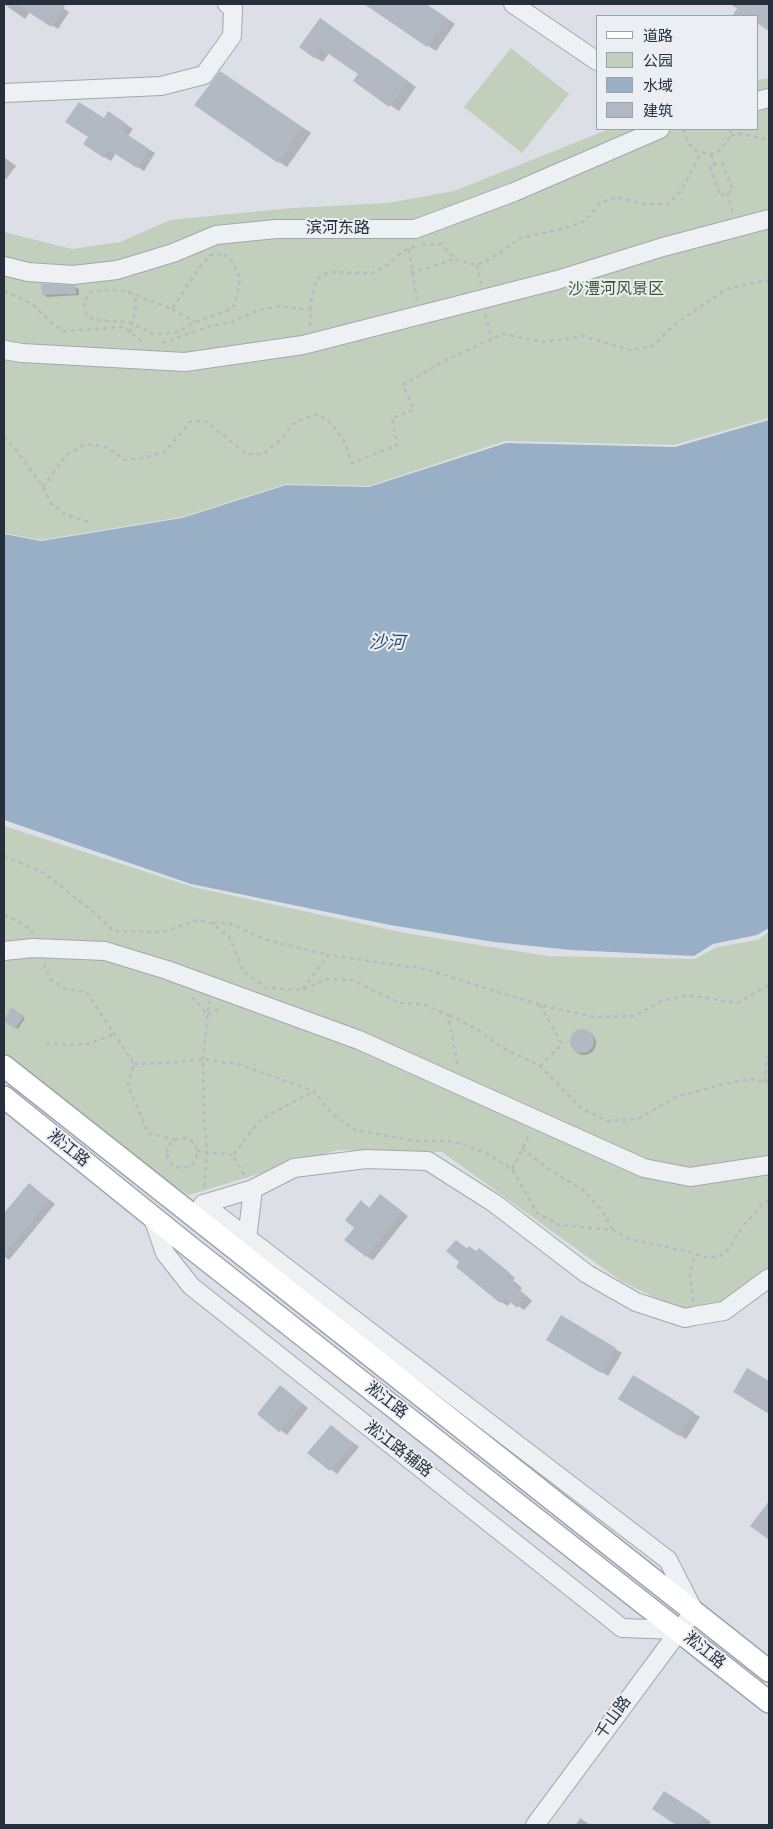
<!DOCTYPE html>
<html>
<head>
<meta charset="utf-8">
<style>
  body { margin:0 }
  #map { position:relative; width:773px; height:1829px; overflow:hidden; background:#dce0e6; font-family:"Nunito Sans","Noto Sans SC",sans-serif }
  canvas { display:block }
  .frame { position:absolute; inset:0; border:5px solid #262f3b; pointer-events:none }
  .legend { position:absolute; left:596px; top:15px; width:162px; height:115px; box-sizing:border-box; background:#ebeff3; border:1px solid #9ca2a9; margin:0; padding:6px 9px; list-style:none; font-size:15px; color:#262f3b }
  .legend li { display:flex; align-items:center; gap:10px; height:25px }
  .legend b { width:25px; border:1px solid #9ca2a9 }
</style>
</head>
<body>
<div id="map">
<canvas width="773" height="1829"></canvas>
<div class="frame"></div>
<ul class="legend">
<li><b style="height:6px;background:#fff"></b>道路</li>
<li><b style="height:14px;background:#c3cfbd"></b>公园</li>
<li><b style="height:14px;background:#98afc5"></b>水域</li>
<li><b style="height:14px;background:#b3b9c2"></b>建筑</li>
</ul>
</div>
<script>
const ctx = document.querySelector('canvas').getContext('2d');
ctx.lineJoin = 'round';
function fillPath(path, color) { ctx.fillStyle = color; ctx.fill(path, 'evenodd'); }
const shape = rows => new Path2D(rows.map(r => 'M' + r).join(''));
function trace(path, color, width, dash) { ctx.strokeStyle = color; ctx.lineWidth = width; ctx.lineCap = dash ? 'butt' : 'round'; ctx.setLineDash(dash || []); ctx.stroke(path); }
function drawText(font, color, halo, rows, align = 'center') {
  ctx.font = font + ' "Nunito Sans","Noto Sans SC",sans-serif'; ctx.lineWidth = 4; ctx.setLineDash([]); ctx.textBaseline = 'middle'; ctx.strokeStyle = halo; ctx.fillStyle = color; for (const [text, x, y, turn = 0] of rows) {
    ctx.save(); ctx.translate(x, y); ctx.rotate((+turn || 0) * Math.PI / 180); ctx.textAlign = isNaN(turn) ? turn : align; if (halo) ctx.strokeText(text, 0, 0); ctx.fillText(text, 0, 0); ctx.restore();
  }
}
const green = shape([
  [511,48,569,94,522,153,464,107],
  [769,78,769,418,674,445,505,441,369,486,286,484,182,517,41,540,4,533,4,232,72,249,120,242,170,220,292,208,388,203,454,191,609,129,757,129,757,80],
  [4,826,193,887,405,933,547,956,694,959,717,947,757,940,769,932,769,1274,722,1305,696,1310,678,1309,621,1281,442,1152,338,1150,189,1195,165,1181,6,1054,4,1056]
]);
const water = shape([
  [769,420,769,928,757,935,713,944,694,956,571,950,494,942,390,925,191,884,4,820,4,534,41,541,182,518,286,485,369,487,506,443,675,447]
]);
const shadow = shape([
  [4,4,57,4,69,12,58,29,30,12,25,19],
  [366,4,426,4,455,24,436,51],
  [730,4,769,4,769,30,759,23,757,26,757,16,733,16,738,9],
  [329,25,416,87,399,111,354,81,360,74,329,53,323,62,314,57],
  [221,72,311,133,287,167,279,162],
  [115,117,133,129,128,136,155,153,144,171,116,153,111,161,104,157,104,119],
  [4,157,16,166,6,179,4,178],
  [75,287,79,289,79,295,47,297,43,294],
  [12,1009,25,1018,18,1029,4,1020],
  '572 1043a12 12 0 1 1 24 0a12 12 0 1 1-24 0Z',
  [29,1184,55,1204,9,1260,4,1256,4,1215],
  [381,1195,408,1216,373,1260,366,1256,356,1228,361,1202,370,1208],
  [456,1241,468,1249,485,1254,515,1278,513,1280,522,1288,520,1290,532,1301,524,1310,511,1301,508,1306,501,1302,457,1266,461,1262],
  [561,1317,622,1353,608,1376,548,1339],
  [633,1376,700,1417,686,1439,620,1398],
  [287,1391,308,1408,287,1435,258,1414],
  [331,1426,359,1447,337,1474,309,1453],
  [673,1797,711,1822,709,1825,679,1825,654,1809],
  [580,1818,589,1824,592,1825,576,1825]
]);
const building = shape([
  [16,4,66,4,51,27],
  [364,4,426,4,447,18,427,47],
  [740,4,769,4,769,31,757,23,757,16,732,16],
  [320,18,408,81,389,107,353,81,358,74,320,48,314,58,299,47],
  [220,71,302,127,278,163,194,105],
  [79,102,104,118,108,111,127,124,122,131,149,149,137,168,109,150,104,158,83,144,88,137,65,122],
  [41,284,75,285,76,294,42,295],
  [11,1007,24,1016,15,1029,4,1021],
  '570 1041a12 12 0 1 1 24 0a12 12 0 1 1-24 0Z',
  [29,1183,49,1200,4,1255,4,1213],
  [380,1194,403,1212,366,1257,344,1240,354,1228,345,1220,361,1200,369,1208],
  [456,1240,467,1249,469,1246,476,1251,479,1248,510,1273,507,1276,516,1283,514,1286,526,1296,517,1308,505,1298,500,1303,456,1267,459,1262,446,1251],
  [561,1315,616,1348,601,1373,546,1340],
  [747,1368,769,1381,769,1414,733,1392],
  [633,1375,694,1412,679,1436,618,1399],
  [280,1385,303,1404,279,1432,257,1414],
  [331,1425,353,1443,330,1471,307,1453],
  [769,1501,769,1540,750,1526],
  [664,1791,703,1816,698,1825,676,1825,652,1809]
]);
const path = shape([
  [683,129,688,143,696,151,711,154,719,151,731,136,730,129],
  [731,136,737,133,765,139,769,142],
  [711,154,715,165],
  [722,162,733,191,720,196,710,166,722,162],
  [727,193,733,213],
  [422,245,441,244,455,259,477,265,492,258,520,238,562,229,585,221,601,202,617,197,643,204,668,204,680,192,701,153],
  [409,249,417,300],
  [224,254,232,261,240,278,235,304,229,310,195,322,177,332,161,334,151,333,129,322,95,320,87,316,84,303,88,293,103,290,126,291,172,309,200,267,210,255,224,254],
  [477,265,481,284],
  [411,273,455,259],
  [4,291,31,303,54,325,64,331,124,327,142,342],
  [172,309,194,322],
  [485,314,492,339],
  [310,326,311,302,317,279,328,272,372,273,386,266,403,251,416,246],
  [130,333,136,307,135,295],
  [162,343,210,326,230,323,257,311,277,306,311,310],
  [4,437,17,451,43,487,51,503,64,514,92,523],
  [43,487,66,455,85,444,106,447,125,460,143,458,165,452,191,421,207,422,246,454,263,454,278,442,295,422,318,414,331,423,345,443,352,463,397,445,392,418,414,410,403,385,444,361,503,334,545,342,583,336,630,350,653,346,674,325,726,289,769,280],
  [4,856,44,873,96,914,113,931,162,932,198,920,212,923,229,937,244,972,267,988,302,990,327,979,352,980,400,1003,423,1004,448,1015,458,1067],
  [4,857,4,874],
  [4,915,25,925,33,933],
  [213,923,228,923,267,940,328,955],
  [44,964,50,979,64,988,87,993,134,1064,128,1085,148,1133,176,1140],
  [303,989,328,955,425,969,540,1005,595,1017,634,1016,662,1001,688,995,737,1003,769,985],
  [192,997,208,1015],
  [540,1005,562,1044,540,1066],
  [208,1015,222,1007],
  [449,1015,477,1029,501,1047,540,1066,581,1108,607,1121,638,1119,676,1097,720,1085,750,1079,769,1082],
  [46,1043,68,1045,88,1044,114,1034],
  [134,1064,166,1063,203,1059,238,1064,314,1091,332,1114,355,1130,416,1141,448,1141,463,1144,488,1154,512,1169,537,1213,559,1225,613,1230,629,1239,686,1251,708,1258,722,1255,728,1250,743,1226,761,1205,769,1200],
  [765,1082,766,1065,769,1055],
  '167 1153a15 15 0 1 1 30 0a15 15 0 1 1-30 0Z',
  [522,1148,547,1168,584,1191,600,1208,613,1230],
  [197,1151,233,1155],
  [512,1169,529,1135],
  [244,1175,233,1155,260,1120,314,1091],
  [204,1187,207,1153,204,1117,203,1059,209,1001],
  [693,1301,690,1273,695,1254]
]);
const minor = shape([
  [513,4,597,61],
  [4,93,161,86,204,75,232,36,233,8,227,4],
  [757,101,769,98],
  [4,266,28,272,73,275,117,270,173,253,216,235,276,229,415,229,514,192,660,129],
  [4,350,22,353,185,362,303,345,557,280,663,247,769,219],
  [4,951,33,948,105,951,167,970,359,1040,644,1168,690,1177,769,1165],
  [203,1204,668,1560,694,1611,535,1825],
  [199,1211,203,1204,253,1189,294,1168,366,1159,428,1161,494,1203,587,1274,636,1302,685,1318,694,1316,724,1311,769,1278],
  [153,1218,165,1253,191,1286,622,1628,679,1630],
  [241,1246,247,1239,253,1189]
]);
const major = shape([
  [4,1066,769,1671],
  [4,1097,190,1247,769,1702]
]);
const streetNames = [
  ["滨河东路",338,229],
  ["淞江路",68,1149,39],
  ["淞江路",386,1401,38],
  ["淞江路辅路",398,1450,38],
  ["淞江路",704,1651,39],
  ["千山路",614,1718,-54]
];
const parkNames = [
  ["沙澧河风景区",616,290]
];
const waterNames = [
  ["沙河",387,644,2]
];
fillPath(green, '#c3cfbd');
fillPath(water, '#98afc5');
fillPath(shadow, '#0003');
fillPath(building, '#b3b9c2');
trace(minor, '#a2a7af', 20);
trace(major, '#9ca5b1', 24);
trace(path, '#b6bbc0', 2.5, [4, 4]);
trace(minor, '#eef1f4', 18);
trace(major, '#fff', 21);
drawText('16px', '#262f3b', '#ebeff3', streetNames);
drawText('16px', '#3c5634', '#ebeff3', parkNames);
drawText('italic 18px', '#324f6d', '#ebeff3', waterNames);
</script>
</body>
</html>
